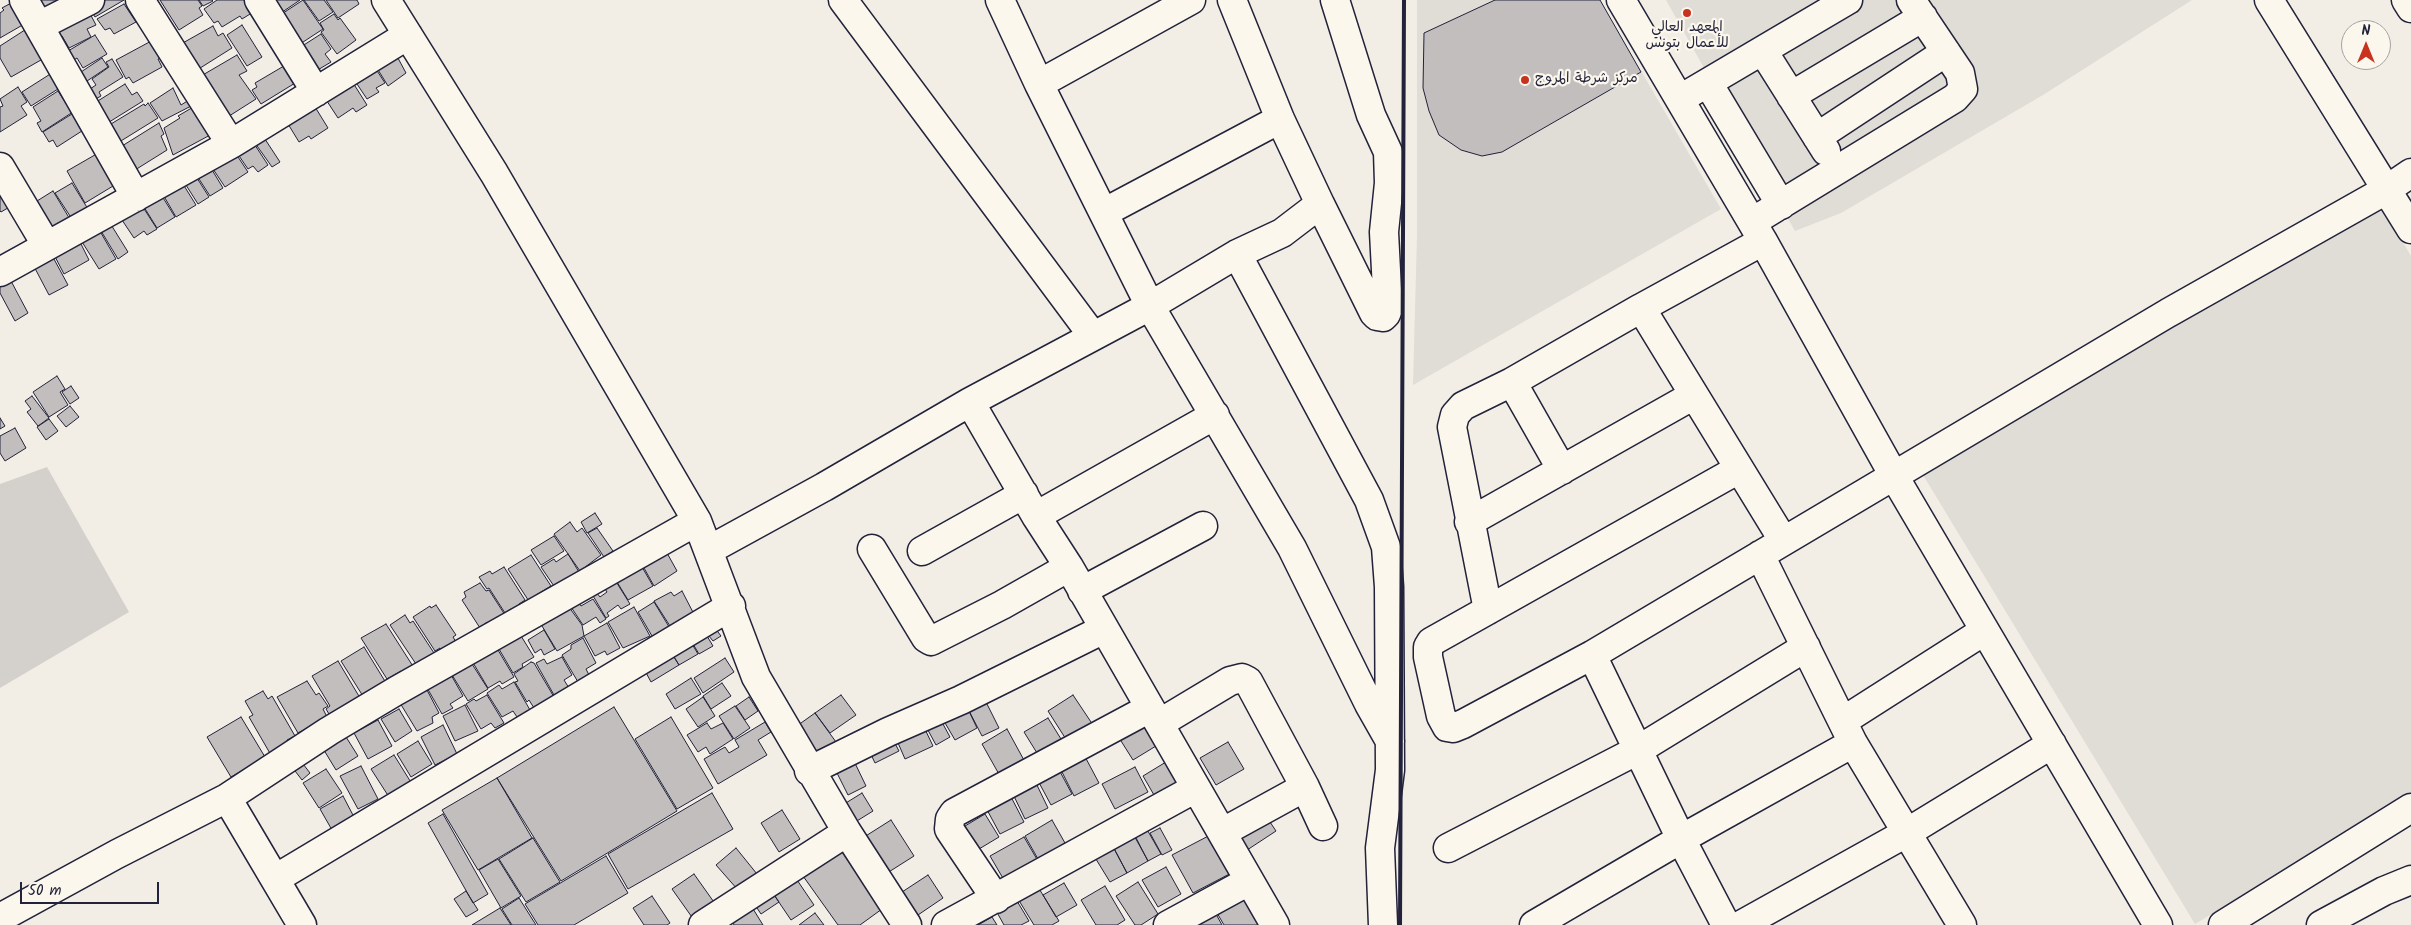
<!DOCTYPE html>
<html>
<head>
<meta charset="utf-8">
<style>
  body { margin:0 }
  #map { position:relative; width:2411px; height:925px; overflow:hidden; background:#f2eee5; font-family:Kalam,sans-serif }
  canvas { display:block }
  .north { position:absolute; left:2341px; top:20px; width:50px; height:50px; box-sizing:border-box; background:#fbf7ec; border:1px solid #a4a2a5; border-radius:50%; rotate:0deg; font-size:14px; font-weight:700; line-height:20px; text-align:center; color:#22223b }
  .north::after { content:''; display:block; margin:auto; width:18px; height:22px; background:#c8321e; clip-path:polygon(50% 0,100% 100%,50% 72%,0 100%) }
  .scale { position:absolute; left:20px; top:882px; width:139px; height:22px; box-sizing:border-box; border:2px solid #22223b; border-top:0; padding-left:6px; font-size:15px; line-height:18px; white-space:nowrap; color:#22223b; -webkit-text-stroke:4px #fbf7ec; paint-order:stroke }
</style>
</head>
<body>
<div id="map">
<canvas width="2411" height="925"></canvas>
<div class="north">N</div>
<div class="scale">50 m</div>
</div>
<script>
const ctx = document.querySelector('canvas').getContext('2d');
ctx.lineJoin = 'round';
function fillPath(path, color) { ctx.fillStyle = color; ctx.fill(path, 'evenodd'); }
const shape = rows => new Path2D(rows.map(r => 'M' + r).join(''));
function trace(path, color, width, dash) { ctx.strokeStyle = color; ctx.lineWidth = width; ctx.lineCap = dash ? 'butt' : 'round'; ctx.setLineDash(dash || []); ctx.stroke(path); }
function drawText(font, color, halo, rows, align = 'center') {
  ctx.font = font + ' Kalam,"Playpen Sans Arabic",sans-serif'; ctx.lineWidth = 4.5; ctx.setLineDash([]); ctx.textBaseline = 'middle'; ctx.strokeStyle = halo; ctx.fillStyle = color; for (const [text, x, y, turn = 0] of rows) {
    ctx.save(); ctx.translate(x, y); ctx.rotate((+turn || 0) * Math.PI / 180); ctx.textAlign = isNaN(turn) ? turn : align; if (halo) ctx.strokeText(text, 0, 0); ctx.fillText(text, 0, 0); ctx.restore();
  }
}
const built = shape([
  [1417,0,1600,0,1721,209,1413,385,1417,236],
  [1666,0,2192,0,2043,95,1841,213,1795,231],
  [2375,196,2411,256,2411,794,2195,924,1920,470]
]);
const green = shape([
  [47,467,129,612,0,688,0,484]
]);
const building = shape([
  [31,0,65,0,40,14,31,0],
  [95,0,124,0,95,17,87,4,95,0],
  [160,0,198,0,202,6,199,8,203,15,179,30,160,0],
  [199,0,212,0,213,1,203,6,199,0],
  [217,0,248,0,255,11,242,19,240,16,222,27,218,21,214,23,204,9,217,0],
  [265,0,300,0,275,17,265,0],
  [303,0,323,29,294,48,274,19,303,0],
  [304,0,324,0,333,12,319,21,304,0],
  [326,0,357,0,359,4,338,18,326,0],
  [1495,0,1600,0,1641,72,1502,152,1482,156,1461,150,1439,135,1429,111,1423,88,1424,33,1495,0],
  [13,2,26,23,0,38,0,13,4,10,2,8,13,2],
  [124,4,136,22,114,34,110,28,105,30,97,19,124,4],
  [86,6,96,25,87,29,91,37,69,48,62,36,54,41,47,27,86,6],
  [334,14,338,20,340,18,356,40,337,54,321,32,324,30,320,23,334,14],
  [242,25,262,57,247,66,227,35,242,25],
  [31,26,48,56,11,77,0,58,0,46,31,26],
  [213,26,218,36,223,33,232,48,197,70,181,44,213,26],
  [321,34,331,49,325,54,331,62,311,74,296,50,321,34],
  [95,35,107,54,83,68,77,58,68,63,63,54,95,35],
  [155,39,165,56,158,59,162,67,133,83,129,77,126,79,116,60,155,39],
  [392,47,406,73,388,86,372,60,392,47],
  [237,55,247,71,239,75,256,99,226,118,201,76,237,55],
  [102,58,108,67,78,87,72,78,102,58],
  [112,59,123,77,99,92,101,96,90,102,84,93,96,85,92,79,109,67,106,62,112,59],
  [370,60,385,83,376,88,379,92,367,99,353,78,370,60],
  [289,63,300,80,261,104,252,90,257,87,255,83,289,63],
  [55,71,68,92,62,96,58,89,31,106,22,92,55,71],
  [350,78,367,105,356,112,353,108,338,118,321,92,350,78],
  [125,84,132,95,137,92,143,101,106,124,93,104,125,84],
  [18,87,27,102,21,106,27,115,0,132,0,107,3,106,0,99,18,87],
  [173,88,181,105,189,100,193,105,162,121,150,103,173,88],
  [58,91,67,105,74,101,79,108,42,132,37,123,41,121,33,107,58,91],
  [312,102,328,128,311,139,309,136,299,142,285,119,312,102],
  [148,103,158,118,116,144,106,127,144,104,145,106,148,103],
  [195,106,212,134,173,155,164,128,180,118,178,116,195,106],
  [80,109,85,129,57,147,53,140,49,142,43,132,80,109],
  [159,123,164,134,161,136,167,150,135,170,122,146,159,123],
  [259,130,280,162,272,167,250,136,259,130],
  [251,139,268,165,258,172,253,166,248,169,235,150,251,139],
  [230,145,248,172,225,187,207,160,230,145],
  [100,152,118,183,85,203,67,171,100,152],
  [206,160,223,188,210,196,192,168,206,160],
  [190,167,209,197,198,204,179,174,190,167],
  [0,175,18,202,1,212,0,211,0,175],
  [178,176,196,205,176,217,158,186,178,176],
  [72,183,88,209,72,219,55,193,72,183],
  [157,188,175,217,157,228,139,199,157,188],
  [53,191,71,221,47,236,29,206,53,191],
  [139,201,157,229,147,235,144,231,134,238,118,214,139,201],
  [105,215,128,252,118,259,95,221,105,215],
  [97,226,116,259,99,269,79,237,97,226],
  [76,234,89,260,64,274,50,247,76,234],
  [48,248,68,285,49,295,29,257,48,248],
  [11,281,28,313,15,321,0,293,0,286,11,281],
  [57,376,65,389,60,392,68,405,49,417,33,392,57,376],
  [71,386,79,398,70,404,62,392,71,386],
  [32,396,49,418,38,426,27,412,31,409,25,401,32,396],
  [70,406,79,417,66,427,57,416,70,406],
  [0,418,5,426,0,429,0,418],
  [49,419,58,431,46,440,37,427,49,419],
  [15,428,26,448,5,461,0,453,0,436,15,428],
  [595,513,602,524,587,533,581,522,595,513],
  [570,522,577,532,582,528,601,555,580,571,554,534,570,522],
  [597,528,613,551,604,557,588,533,597,528],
  [554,536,564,551,541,565,531,550,554,536],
  [662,544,677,571,654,586,639,559,662,544],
  [568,554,582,577,558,592,541,567,554,559,556,562,568,554],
  [531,555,551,586,536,595,542,605,534,609,508,569,531,555],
  [638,560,653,586,628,600,614,577,638,560],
  [504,567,525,600,519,604,526,615,518,620,511,609,505,613,489,588,487,589,479,577,490,571,492,574,504,567],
  [615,580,630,604,621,609,618,605,607,613,609,616,606,618,592,594,596,592,600,597,607,592,604,587,615,580],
  [480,583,486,591,489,590,505,615,488,625,487,622,480,628,462,600,466,597,464,592,480,583],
  [682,591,697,620,681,629,678,621,670,626,654,601,671,592,674,596,682,591],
  [577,599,581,606,593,599,606,619,600,623,596,617,583,625,569,604,577,599],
  [654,602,674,635,652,648,647,639,652,636,638,612,654,602],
  [566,603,582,625,584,636,557,651,539,621,566,603],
  [436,605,456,635,453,637,456,642,441,651,440,648,435,651,413,617,430,606,431,608,436,605],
  [634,607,650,636,623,648,608,622,634,607],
  [405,615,410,623,413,621,434,653,416,664,390,625,405,615],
  [607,623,620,648,607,655,605,651,595,656,584,636,607,623],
  [386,624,416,671,405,677,401,671,387,679,361,638,386,624],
  [712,624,721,636,713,641,704,630,712,624],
  [544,630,555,649,544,655,541,649,535,653,528,640,544,630],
  [518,631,534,657,522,664,523,667,513,673,499,649,510,643,507,638,518,631],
  [704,631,713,646,699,654,690,639,704,631],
  [583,638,596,663,586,669,589,675,578,682,562,655,571,649,571,645,583,638],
  [689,639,698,654,679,665,670,650,689,639],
  [495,645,514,677,502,684,500,681,488,688,472,661,495,645],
  [364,647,391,691,366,701,341,661,364,647],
  [670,651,679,665,651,682,643,667,670,651],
  [562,657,572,675,564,680,569,688,554,695,536,663,544,659,547,664,562,657],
  [725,658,734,672,703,693,694,678,725,658],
  [338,661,366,708,341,722,335,711,329,714,326,709,330,706,312,676,338,661],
  [531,662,534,663,554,697,534,708,529,700,527,702,515,682,518,681,514,674,531,662],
  [472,664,488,689,468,701,449,670,455,667,458,672,472,664],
  [446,666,463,696,450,704,453,708,442,714,422,679,446,666],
  [691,678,701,694,675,709,666,694,691,678],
  [307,681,316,695,319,693,328,706,323,709,327,717,298,733,277,697,307,681],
  [514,682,530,710,517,717,513,711,502,717,487,693,499,685,502,689,514,682],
  [722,683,731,696,711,709,703,696,722,683],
  [412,688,417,696,427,690,439,713,432,717,433,723,417,731,397,698,412,688],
  [263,691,268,699,272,696,295,736,287,740,293,752,275,762,249,717,253,715,245,701,263,691],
  [982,694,999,728,982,736,965,703,982,694],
  [487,695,504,723,495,728,491,723,481,729,466,704,474,699,476,701,487,695],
  [841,695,856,715,830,733,815,713,841,695],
  [1073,695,1095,728,1069,744,1048,711,1073,695],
  [703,697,715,716,698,727,686,709,703,697],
  [749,697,758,711,745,720,736,706,749,697],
  [965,703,977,728,955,740,941,716,965,703],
  [465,705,478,731,455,741,443,716,465,705],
  [735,706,750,728,734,739,719,716,735,706],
  [614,707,677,811,561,881,497,778,614,707],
  [399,709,412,731,395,742,381,719,399,709],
  [815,713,836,742,815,756,794,728,815,713],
  [937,713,950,737,936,745,923,721,937,713],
  [241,717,265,757,231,777,207,737,241,717],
  [671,717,713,788,677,809,635,739,671,717],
  [1048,718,1061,739,1037,753,1024,732,1048,718],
  [1139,719,1156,746,1133,760,1116,733,1139,719],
  [378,720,392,746,368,759,354,733,378,720],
  [765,722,771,732,758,740,767,755,718,784,704,759,725,747,729,753,739,747,735,740,765,722],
  [707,723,711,729,723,723,733,739,710,754,706,747,698,752,687,735,707,723],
  [922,723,933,746,905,759,895,736,922,723],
  [443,725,457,754,435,765,421,737,443,725],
  [341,729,358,756,336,770,319,742,341,729],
  [1007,729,1025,762,1000,776,982,744,1007,729],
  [890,734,899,751,875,763,867,746,890,734],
  [418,741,432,764,411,777,397,754,418,741],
  [1228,742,1244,769,1216,785,1200,758,1228,742],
  [1082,751,1099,783,1074,796,1058,764,1082,751],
  [394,755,412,784,389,797,371,769,394,755],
  [853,759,866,786,848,795,834,767,853,759],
  [300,760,310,773,302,780,292,767,300,760],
  [1166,762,1177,782,1154,795,1143,776,1166,762],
  [361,766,378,799,358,809,340,776,361,766],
  [1057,766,1072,794,1051,805,1036,777,1057,766],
  [1135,767,1148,792,1115,809,1102,784,1135,767],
  [326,769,342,793,319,808,303,783,326,769],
  [497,778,532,838,478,870,442,810,497,778],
  [1034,779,1048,808,1025,819,1011,790,1034,779],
  [712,793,733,829,628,889,608,854,712,793],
  [862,793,873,811,852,824,841,806,862,793],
  [1009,793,1024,822,1000,834,985,806,1009,793],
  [343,796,354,817,332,830,320,809,343,796],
  [782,810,800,839,779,852,761,823,782,810],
  [1264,813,1276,831,1241,854,1229,836,1264,813],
  [443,814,488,894,473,903,428,823,443,814],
  [985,814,999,837,974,852,960,829,985,814],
  [891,820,914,856,884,875,861,839,891,820],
  [1052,820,1065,843,1038,859,1025,836,1052,820],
  [1145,826,1161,854,1148,861,1133,832,1145,826],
  [1160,828,1172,850,1162,855,1150,833,1160,828],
  [1131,830,1148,861,1127,873,1110,841,1131,830],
  [1216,832,1237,870,1193,893,1172,855,1216,832],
  [1024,837,1038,861,1004,880,990,856,1024,837],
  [533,838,560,882,526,902,499,859,533,838],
  [1110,841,1127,873,1110,882,1091,851,1110,841],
  [835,842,882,909,860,925,838,925,798,869,835,842],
  [736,848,757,874,738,890,716,865,736,848],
  [606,856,628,893,574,925,538,925,525,904,606,856],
  [498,859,521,896,501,908,479,870,498,859],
  [1166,867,1181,894,1158,907,1142,880,1166,867],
  [694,874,716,905,694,920,672,889,694,874],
  [793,874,814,905,791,920,770,889,793,874],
  [928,875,943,898,915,917,899,894,928,875],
  [1138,882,1158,914,1141,925,1135,925,1116,896,1138,882],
  [1064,883,1077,905,1056,917,1043,895,1064,883],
  [1105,886,1125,920,1117,925,1096,925,1081,900,1105,886],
  [769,887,779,902,761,914,751,899,769,887],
  [1038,887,1059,921,1052,925,1034,925,1018,899,1038,887],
  [1246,888,1260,925,1224,925,1213,906,1246,888],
  [466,891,478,910,466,917,454,899,466,891],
  [652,896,670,923,667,925,644,925,633,908,652,896],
  [1014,896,1029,921,1021,925,1004,925,994,907,1014,896],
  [519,898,536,925,512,925,502,909,519,898],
  [750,904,763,925,734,925,729,916,750,904],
  [1211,905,1222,925,1196,925,1211,905],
  [500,908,511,925,472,925,500,908],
  [815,913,824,925,799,925,815,913],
  [992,917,997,925,978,925,992,917]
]);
const minor = shape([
  [24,0,136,197],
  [140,0,231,144],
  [259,0,316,92],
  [386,0,494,173,697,521,756,677,847,832,907,925],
  [843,0,1093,336],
  [1000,0,1039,84,1150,306,1292,548,1369,704,1390,741],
  [1621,0,1763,241,1894,476,2158,925],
  [2269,0,2411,229],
  [2406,0,2411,8],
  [39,26,90,0],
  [1763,51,1826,151],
  [1708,83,1781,205],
  [1039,84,1191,0],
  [1791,96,1923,17],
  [1680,99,1848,0],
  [1817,137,1946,52],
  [0,167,47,246],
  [1320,204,1374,313,1377,316,1383,317,1386,314,1388,309,1384,232,1389,183,1388,152,1371,115,1335,0],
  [1105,212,1280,119],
  [1752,222,1955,98,1963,89,1960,73,1911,0],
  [1763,241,1641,308,1783,540],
  [1237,254,1369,500,1386,547,1389,587,1390,770,1380,848,1383,925],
  [0,272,231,144,408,35],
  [1512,382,1562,470],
  [970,402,1036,516,1069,567,1275,925],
  [1739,469,1431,642,1428,647,1428,657,1441,716,1447,727,1453,728,1463,724,1592,655,2168,313,2386,190,2411,173],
  [1036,516,1215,415],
  [1469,522,1694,395],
  [872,549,926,638,931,641,1002,605,1069,567],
  [709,550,824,487,970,402,1150,306,1237,254,1282,233,1320,204,1280,119,1232,0],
  [922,551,1024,494],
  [1760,555,1853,743,1962,925],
  [1082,591,1203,526],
  [1488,610,1452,427,1455,415,1463,406,1512,382,1641,308],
  [1592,655,1681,839,1726,925],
  [1843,721,1984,631],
  [1160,723,1230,681,1242,678,1248,681,1305,787,1323,826],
  [809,771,888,732,961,700,1104,629],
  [227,798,302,925],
  [1223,832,1305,787],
  [1448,848,1638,750,1806,647],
  [275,879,731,606],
  [996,899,949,829,950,819,954,813,1150,708],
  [0,918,117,854,227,798,329,731,396,691,697,521],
  [703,925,847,832],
  [946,925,1196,788],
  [1168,925,1249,881],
  [1534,925,1681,839,1853,743],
  [1741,925,1908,832,2052,744],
  [2223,925,2411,808],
  [2321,925,2384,891,2411,880]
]);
const rail = shape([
  [1400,925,1404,0]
]);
const markers = [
  [1687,13,5,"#c8321e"],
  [1525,80,5,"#c8321e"]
];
const poiNames = [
  ["المعهد العالي",1687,29],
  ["للأعمال بتونس",1687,45],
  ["مركز شرطة المروج",1535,80,"left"]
];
fillPath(built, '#e0dcd6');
fillPath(green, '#d4d1cc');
fillPath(building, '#c2bebe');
trace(building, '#22223b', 1);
trace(minor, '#22223b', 31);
trace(minor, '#fbf7ec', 28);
trace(rail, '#22223b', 4);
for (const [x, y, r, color] of markers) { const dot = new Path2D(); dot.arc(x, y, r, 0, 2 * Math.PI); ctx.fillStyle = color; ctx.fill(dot); trace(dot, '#fbf7ec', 2); }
drawText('14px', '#22223b', '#fbf7ec', poiNames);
</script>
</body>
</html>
